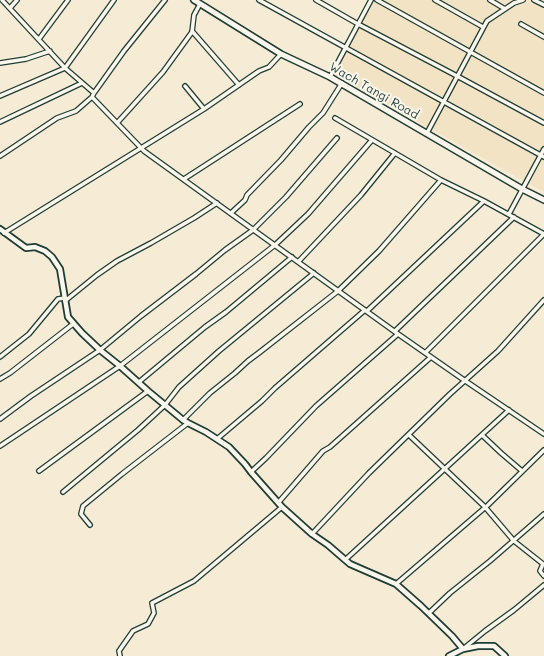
<!DOCTYPE html>
<html>
<head>
<meta charset="utf-8">
<style>
  body { margin:0 }
  canvas { display:block; background:#f6ebd5 }
</style>
</head>
<body>
<canvas width="544" height="656"></canvas>
<script>
const ctx = document.querySelector('canvas').getContext('2d');
ctx.lineJoin = 'round';
function fillPath(path, color) { ctx.fillStyle = color; ctx.fill(path, 'evenodd'); }
const shape = rows => new Path2D(rows.map(r => 'M' + r).join(''));
function trace(path, color, width, dash) { ctx.strokeStyle = color; ctx.lineWidth = width; ctx.lineCap = dash ? 'butt' : 'round'; ctx.setLineDash(dash || []); ctx.stroke(path); }
function drawText(font, color, halo, rows, align = 'center') {
  ctx.font = font + ' Mali,sans-serif'; ctx.lineWidth = 4; ctx.setLineDash([]); ctx.textBaseline = 'middle'; ctx.strokeStyle = halo; ctx.fillStyle = color; for (const [text, x, y, turn = 0] of rows) {
    ctx.save(); ctx.translate(x, y); ctx.rotate((+turn || 0) * Math.PI / 180); ctx.textAlign = isNaN(turn) ? turn : align; if (halo) ctx.strokeText(text, 0, 0); ctx.fillText(text, 0, 0); ctx.restore();
  }
}
const built = shape([
  [371,0,544,0,544,192,331,73]
]);
const minor = shape([
  [2,0,65,68,94,93,92,97,144,151,398,334,464,380,544,434],
  [259,0,544,157],
  [316,0,358,24,457,76,544,123],
  [377,0,544,93],
  [435,0,483,27],
  [490,0,505,9],
  [534,0,544,5],
  [10,8,17,0],
  [521,24,544,37],
  [192,31,239,85],
  [39,39,68,0],
  [0,63,26,59,50,51],
  [330,77,371,0],
  [185,86,204,109],
  [94,93,124,51,165,0],
  [0,96,65,68,114,0],
  [335,118,441,180,484,201,544,234],
  [0,122,82,83],
  [117,123,163,72,192,32,194,15,200,4],
  [427,133,487,21,514,3,523,0],
  [0,156,57,118,76,111,92,97],
  [184,179,300,104],
  [231,213,245,200,247,195,281,160,309,127,323,113,342,83],
  [509,214,544,149],
  [4,233,204,109,259,71,269,67,281,54],
  [298,262,361,195,395,153],
  [65,301,97,275,117,261,151,243,194,218,217,203],
  [367,311,484,201],
  [395,331,514,217],
  [425,353,544,234],
  [0,357,29,334,58,299,65,298],
  [0,379,10,373,73,324],
  [139,382,205,327,226,312,292,257],
  [0,419,31,396,100,350,141,316,196,274,225,250,253,230,286,197,337,138],
  [183,420,210,393,235,373,248,361,260,352,338,291,379,251,441,180],
  [409,435,485,507,514,541,543,564],
  [482,435,501,453,522,471],
  [217,439,262,401,275,388,365,310],
  [0,446,120,366,275,245,308,214,372,140],
  [39,471,148,391],
  [251,472,266,458,316,406,398,334],
  [63,492,138,430,165,405,179,387,219,351,314,273],
  [278,503,323,451,330,447,431,357],
  [90,525,81,514,83,506,122,474,188,423],
  [312,534,369,473,450,394,498,351,544,300],
  [345,560,509,410],
  [543,564,540,571,544,576],
  [396,584,488,505,544,450],
  [429,613,450,593,490,561,544,514],
  [463,649,485,631,514,610,544,585],
  [120,656,119,651,133,631,148,624,154,613,152,603,194,581,282,507]
]);
const tertiary = shape([
  [0,229,26,248,35,247,45,251,52,257,60,269,68,317,82,333,100,350,120,366,148,391,183,420,188,423,206,432,229,447,245,464,251,472,282,507,312,534,328,545,350,564,396,584,421,606,452,636,463,649],
  [449,656,463,649,478,646,494,646,505,656]
]);
const secondary = shape([
  [194,0,281,54,330,77,522,189,544,200]
]);
const streetNames = [
  ["Wach Tangi Road",374,91,30]
];
fillPath(built, '#f2e3c5');
trace(minor, '#1f3d34', 6);
trace(tertiary, '#1f3d34', 8);
trace(secondary, '#1f3d34', 8);
trace(minor, '#fbf7ec', 3.5);
trace(tertiary, '#fbf7ec', 4.5);
trace(secondary, '#fbf7ec', 5);
drawText('12px', '#1f3d34', '#fbf7ec', streetNames);
</script>
</body>
</html>
